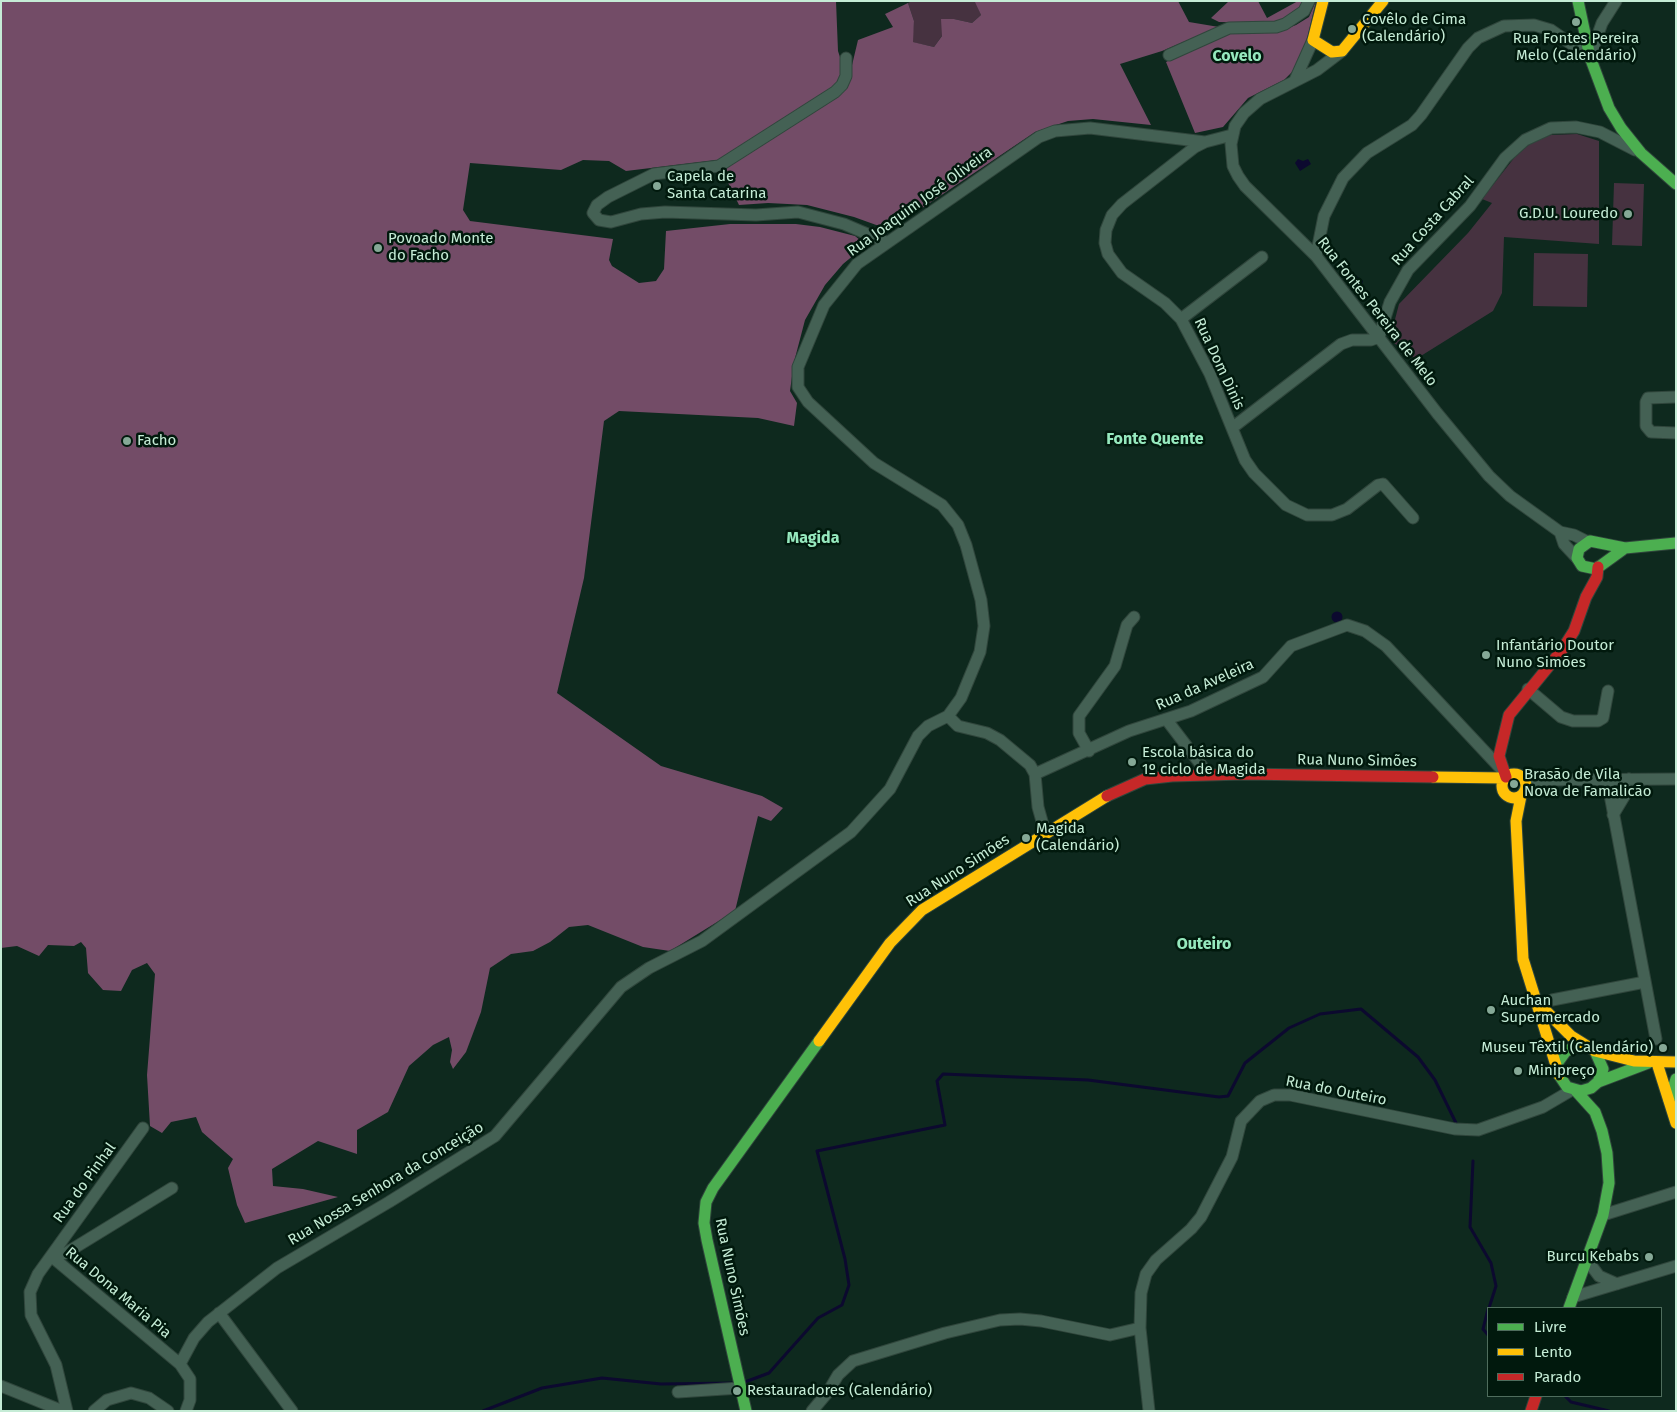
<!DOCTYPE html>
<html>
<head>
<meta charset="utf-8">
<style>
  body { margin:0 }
  #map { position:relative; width:1677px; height:1412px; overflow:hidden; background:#0e291e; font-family:"Fira Sans",sans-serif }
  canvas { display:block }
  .frame { position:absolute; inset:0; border:2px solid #c5ecd6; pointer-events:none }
  .legend { position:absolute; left:1487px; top:1307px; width:175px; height:90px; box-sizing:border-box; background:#01190d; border:1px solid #4f6d5d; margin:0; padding:6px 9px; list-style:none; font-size:15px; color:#c5ecd6 }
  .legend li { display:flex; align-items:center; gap:10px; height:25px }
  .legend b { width:25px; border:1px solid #4f6d5d }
</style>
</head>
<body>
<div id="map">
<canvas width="1677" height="1412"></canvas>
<div class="frame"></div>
<ul class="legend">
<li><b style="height:6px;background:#4caf50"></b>Livre</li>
<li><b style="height:6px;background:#ffc107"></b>Lento</li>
<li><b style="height:6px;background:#c62828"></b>Parado</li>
</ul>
</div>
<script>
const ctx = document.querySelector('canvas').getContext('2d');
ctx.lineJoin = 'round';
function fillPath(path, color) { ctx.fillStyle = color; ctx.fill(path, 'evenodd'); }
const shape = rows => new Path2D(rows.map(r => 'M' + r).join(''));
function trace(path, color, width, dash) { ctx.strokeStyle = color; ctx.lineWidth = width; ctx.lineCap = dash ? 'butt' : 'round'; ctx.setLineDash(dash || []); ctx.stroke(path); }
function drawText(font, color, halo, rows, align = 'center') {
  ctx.font = font + ' "Fira Sans",sans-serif'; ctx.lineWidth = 5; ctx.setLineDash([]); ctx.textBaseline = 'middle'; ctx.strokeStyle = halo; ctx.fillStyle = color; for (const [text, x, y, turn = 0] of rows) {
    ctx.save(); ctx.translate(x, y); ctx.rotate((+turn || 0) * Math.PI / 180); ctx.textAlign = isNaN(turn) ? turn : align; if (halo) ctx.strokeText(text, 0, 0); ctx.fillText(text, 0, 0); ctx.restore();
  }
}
const green = shape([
  [912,1,977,1,976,2,981,15,972,23,954,19,934,47,912,42,914,21,908,3],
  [1577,134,1599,141,1599,244,1504,237,1502,293,1493,311,1416,359,1394,343,1392,331,1399,304,1468,233,1492,203,1482,199,1514,158,1533,141,1551,135],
  [1614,183,1644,184,1642,246,1612,245],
  [1534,253,1588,254,1587,307,1533,306]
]);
const forest = shape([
  [1,1,836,1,838,51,848,82,858,40,893,27,885,14,908,3,914,21,913,42,934,47,942,36,941,19,954,19,972,23,981,15,975,2,977,1,1178,1,1189,22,1219,27,1162,51,1120,64,1151,125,1093,119,1068,121,1035,132,897,225,879,226,854,217,807,205,768,203,739,205,717,160,626,171,609,161,583,160,561,170,470,163,463,210,470,221,613,239,609,260,612,266,639,283,656,281,664,269,666,231,730,224,796,224,820,227,855,236,861,241,860,250,843,264,825,285,805,320,794,362,790,391,797,403,794,426,758,418,619,411,604,421,584,578,557,693,661,766,762,796,783,808,771,821,758,816,735,911,670,951,643,947,588,925,569,927,550,942,533,951,511,954,490,968,481,1012,466,1052,453,1069,450,1062,452,1050,449,1037,433,1045,409,1066,388,1112,357,1130,357,1154,318,1141,272,1169,273,1186,303,1189,338,1197,245,1223,237,1205,228,1168,233,1159,202,1132,196,1117,171,1122,162,1133,150,1126,147,1075,155,974,147,963,132,970,121,991,103,990,88,973,86,948,81,942,74,946,48,945,39,956,17,946,1,948],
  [1229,1,1258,1,1267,18,1298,1,1305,1,1302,9,1285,20,1270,23,1219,22,1211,18],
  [1316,1,1306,43,1295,69,1284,80,1248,98,1223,127,1195,133,1166,62,1219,35,1234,31,1275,33,1296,25,1309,17]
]);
const water = shape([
  [1298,159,1303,161,1308,159,1311,164,1300,171,1295,163],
  [1353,273,1363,281,1361,287,1355,287,1350,279,1349,275],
  '1331.5 617a5.5 5.5 0 1 1 11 0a5.5 5.5 0 1 1-11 0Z'
]);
const stream = shape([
  [1473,1161,1470,1227,1491,1263,1496,1286,1489,1308],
  [1488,1309,1483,1329,1488,1335],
  [745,1382,769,1373,818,1318,842,1305,849,1285,845,1259,817,1151,945,1125,937,1081,943,1074,1088,1080,1219,1097,1228,1096,1245,1063,1289,1028,1320,1014,1361,1009,1418,1057,1435,1080,1456,1123],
  [1565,1396,1571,1402,1609,1411],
  [483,1411,542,1388,602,1378,661,1384,734,1383]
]);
const street = shape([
  [1342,51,1317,70,1260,99,1244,113,1235,126,1231,144,1233,166,1238,176,1245,186,1316,256,1437,413,1489,476,1510,496,1560,532,1574,535,1588,542],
  [1169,55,1229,28,1276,27,1285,24,1304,11,1309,1],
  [846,58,846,76,842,85,835,92,719,166,654,174,608,197,597,205,593,213,599,220,611,222,641,214,665,212,756,215,798,212,844,224,886,242],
  [1295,80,1313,40],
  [1232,135,1205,142,1195,147,1122,204,1112,215,1106,230,1105,243,1108,254,1122,273,1165,303,1181,319,1210,374,1245,460,1254,473,1286,505,1307,515,1332,515,1347,509,1378,485,1383,484,1413,518],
  [1316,256,1324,216,1343,178,1367,153,1412,125,1421,115,1468,48,1478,38,1504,26,1534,25,1551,30,1590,57,1602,23,1616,1],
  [1181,319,1262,257],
  [1676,397,1648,398,1646,402,1646,426,1651,432,1676,433],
  [1232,428,1341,344,1352,340,1371,340,1379,337,1390,302,1408,270,1470,206,1505,158,1525,140,1551,128,1576,127,1600,132,1635,150],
  [1560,532,1564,544,1577,558],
  [1528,689,1561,717,1573,721,1598,721,1603,718,1608,691],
  [1166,719,1208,774],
  [1089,751,1079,733,1079,716,1115,666,1127,625,1134,617],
  [1035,774,1129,731,1191,711,1263,677,1291,646,1347,625,1365,631,1386,646,1503,771],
  [1522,777,1530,776,1542,780,1676,779],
  [1607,779,1656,1039],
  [1525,789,1542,780],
  [1613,815,1625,795,1629,779],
  [1045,832,1038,807,1035,774,1030,765,1000,740,987,733,958,726,948,716,961,698,980,652,984,626,981,600,966,545,958,525,942,505,874,463,808,402,798,387,798,367,824,305,857,264,1039,137,1055,131,1090,128,1205,142],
  [1552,1000,1645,982],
  [1603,1215,1676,1192],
  [51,1256,180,1364,190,1379,190,1400,186,1411],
  [51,1256,66,1253,172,1188],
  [1587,1260,1599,1276,1617,1284],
  [1573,1297,1676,1266],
  [219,1313,292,1411],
  [180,1364,194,1338,208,1322,277,1268,389,1202,495,1136,621,987,649,968,702,941,851,832,890,789,918,736,928,726,948,716],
  [1,1386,63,1411],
  [678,1392,740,1388],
  [67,1411,56,1365,31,1315,30,1292,38,1274,143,1128],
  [94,1411,107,1400,131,1393,149,1398,168,1411],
  [812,1411,828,1392,838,1375,853,1361,945,1333,1000,1320,1020,1319,1041,1321,1110,1335,1140,1328],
  [1149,1411,1140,1328,1141,1293,1146,1274,1156,1260,1191,1229,1201,1217,1232,1157,1241,1121,1260,1101,1274,1095,1290,1095,1455,1129,1478,1130,1543,1107,1572,1090]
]);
const fast = shape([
  [1578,1,1590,57,1609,108,1621,128,1641,153,1676,184],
  [1625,548,1596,569,1582,566,1577,558,1579,549,1590,541,1625,548,1676,543],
  [1557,1069,1558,1062,1566,1051,1579,1046,1586,1047],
  [1559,1075,1567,1087,1581,1091,1591,1088,1598,1082,1603,1069,1595,1051],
  [1598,1082,1648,1063],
  [1669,1100,1676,1079],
  [1569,1308,1603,1215,1609,1183,1607,1153,1602,1131,1595,1112,1576,1091],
  [746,1411,707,1240,704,1223,706,1202,713,1188,819,1041]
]);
const slow = shape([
  [1323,1,1313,40,1332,52,1342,51,1383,1],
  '1502 786a12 12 0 1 1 24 0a12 12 0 1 1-24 0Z',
  [1433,777,1504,778],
  [1521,796,1516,821,1523,959,1559,1075],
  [1539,1004,1571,1036,1595,1051,1634,1061,1676,1062],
  [819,1041,890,943,922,910,1107,796],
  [1657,1063,1676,1123]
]);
const jam = shape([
  [1506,777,1499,756,1509,715,1562,650,1574,631,1586,597,1597,577,1598,567],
  [1107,796,1145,779,1172,776,1244,774,1433,777],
  [1531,1411,1536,1396]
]);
const markers = [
  [1576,22,5,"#85a896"],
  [1352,29,5,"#85a896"],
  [657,186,5,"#85a896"],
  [1628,214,5,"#85a896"],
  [378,248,5,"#85a896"],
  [127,441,5,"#85a896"],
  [1486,655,5,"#85a896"],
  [1132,762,5,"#85a896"],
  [1514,784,5,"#85a896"],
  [1026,838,5,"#85a896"],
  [1491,1010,5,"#85a896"],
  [1663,1048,5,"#85a896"],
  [1518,1071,5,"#85a896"],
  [1649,1257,5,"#85a896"],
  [737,1391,5,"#85a896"]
];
const poiNames = [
  ["Covêlo de Cima",1362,20],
  ["(Calendário)",1362,37],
  ["Rua Fontes Pereira",1576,39,"center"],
  ["Melo (Calendário)",1576,56,"center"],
  ["Capela de",667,177],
  ["Santa Catarina",667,194],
  ["G.D.U. Louredo",1618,214,"right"],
  ["Povoado Monte",388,239],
  ["do Facho",388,256],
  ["Facho",137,441],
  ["Infantário Doutor",1496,646],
  ["Nuno Simões",1496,663],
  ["Escola básica do",1142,753],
  ["1º ciclo de Magida",1142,770],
  ["Brasão de Vila",1524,775],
  ["Nova de Famalicão",1524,792],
  ["Magida",1036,829],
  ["(Calendário)",1036,846],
  ["Auchan",1501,1001],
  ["Supermercado",1501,1018],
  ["Museu Têxtil (Calendário)",1653,1048,"right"],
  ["Minipreço",1528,1071],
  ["Burcu Kebabs",1639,1257,"right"],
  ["Restauradores (Calendário)",747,1391]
];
const streetNames = [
  ["Rua Joaquim José Oliveira",920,202,-36],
  ["Rua Costa Cabral",1433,221,-48],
  ["Rua Fontes Pereira de Melo",1377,312,52],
  ["Rua Dom Dinis",1219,364,65],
  ["Rua da Aveleira",1205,685,-24],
  ["Rua Nuno Simões",1357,761,1],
  ["Rua Nuno Simões",958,871,-33],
  ["Rua do Outeiro",1336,1091,11],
  ["Rua do Pinhal",85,1183,-54],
  ["Rua Nossa Senhora da Conceição",386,1184,-31],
  ["Rua Nuno Simões",732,1277,78],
  ["Rua Dona Maria Pia",118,1293,40]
];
const neighbourhoodNames = [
  ["Covelo",1237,57],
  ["Fonte Quente",1155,440],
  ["Magida",813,539],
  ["Outeiro",1204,945]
];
fillPath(green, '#463240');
fillPath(forest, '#734c67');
fillPath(water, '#0c092f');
trace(stream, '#0c092f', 3);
trace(street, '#30463c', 13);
trace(fast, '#30463c', 13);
trace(slow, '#30463c', 13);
trace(jam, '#30463c', 13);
trace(street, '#446154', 11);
trace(fast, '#4caf50', 11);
trace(slow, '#ffc107', 11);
trace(jam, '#c62828', 11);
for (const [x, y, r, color] of markers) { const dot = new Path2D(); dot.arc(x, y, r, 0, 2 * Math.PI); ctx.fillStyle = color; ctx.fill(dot); trace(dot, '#01190d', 2); }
drawText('15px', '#c5ecd6', '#01190d', poiNames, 'left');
drawText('15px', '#c5ecd6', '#01190d', streetNames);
drawText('bold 16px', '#96e9be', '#01190d', neighbourhoodNames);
</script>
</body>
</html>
